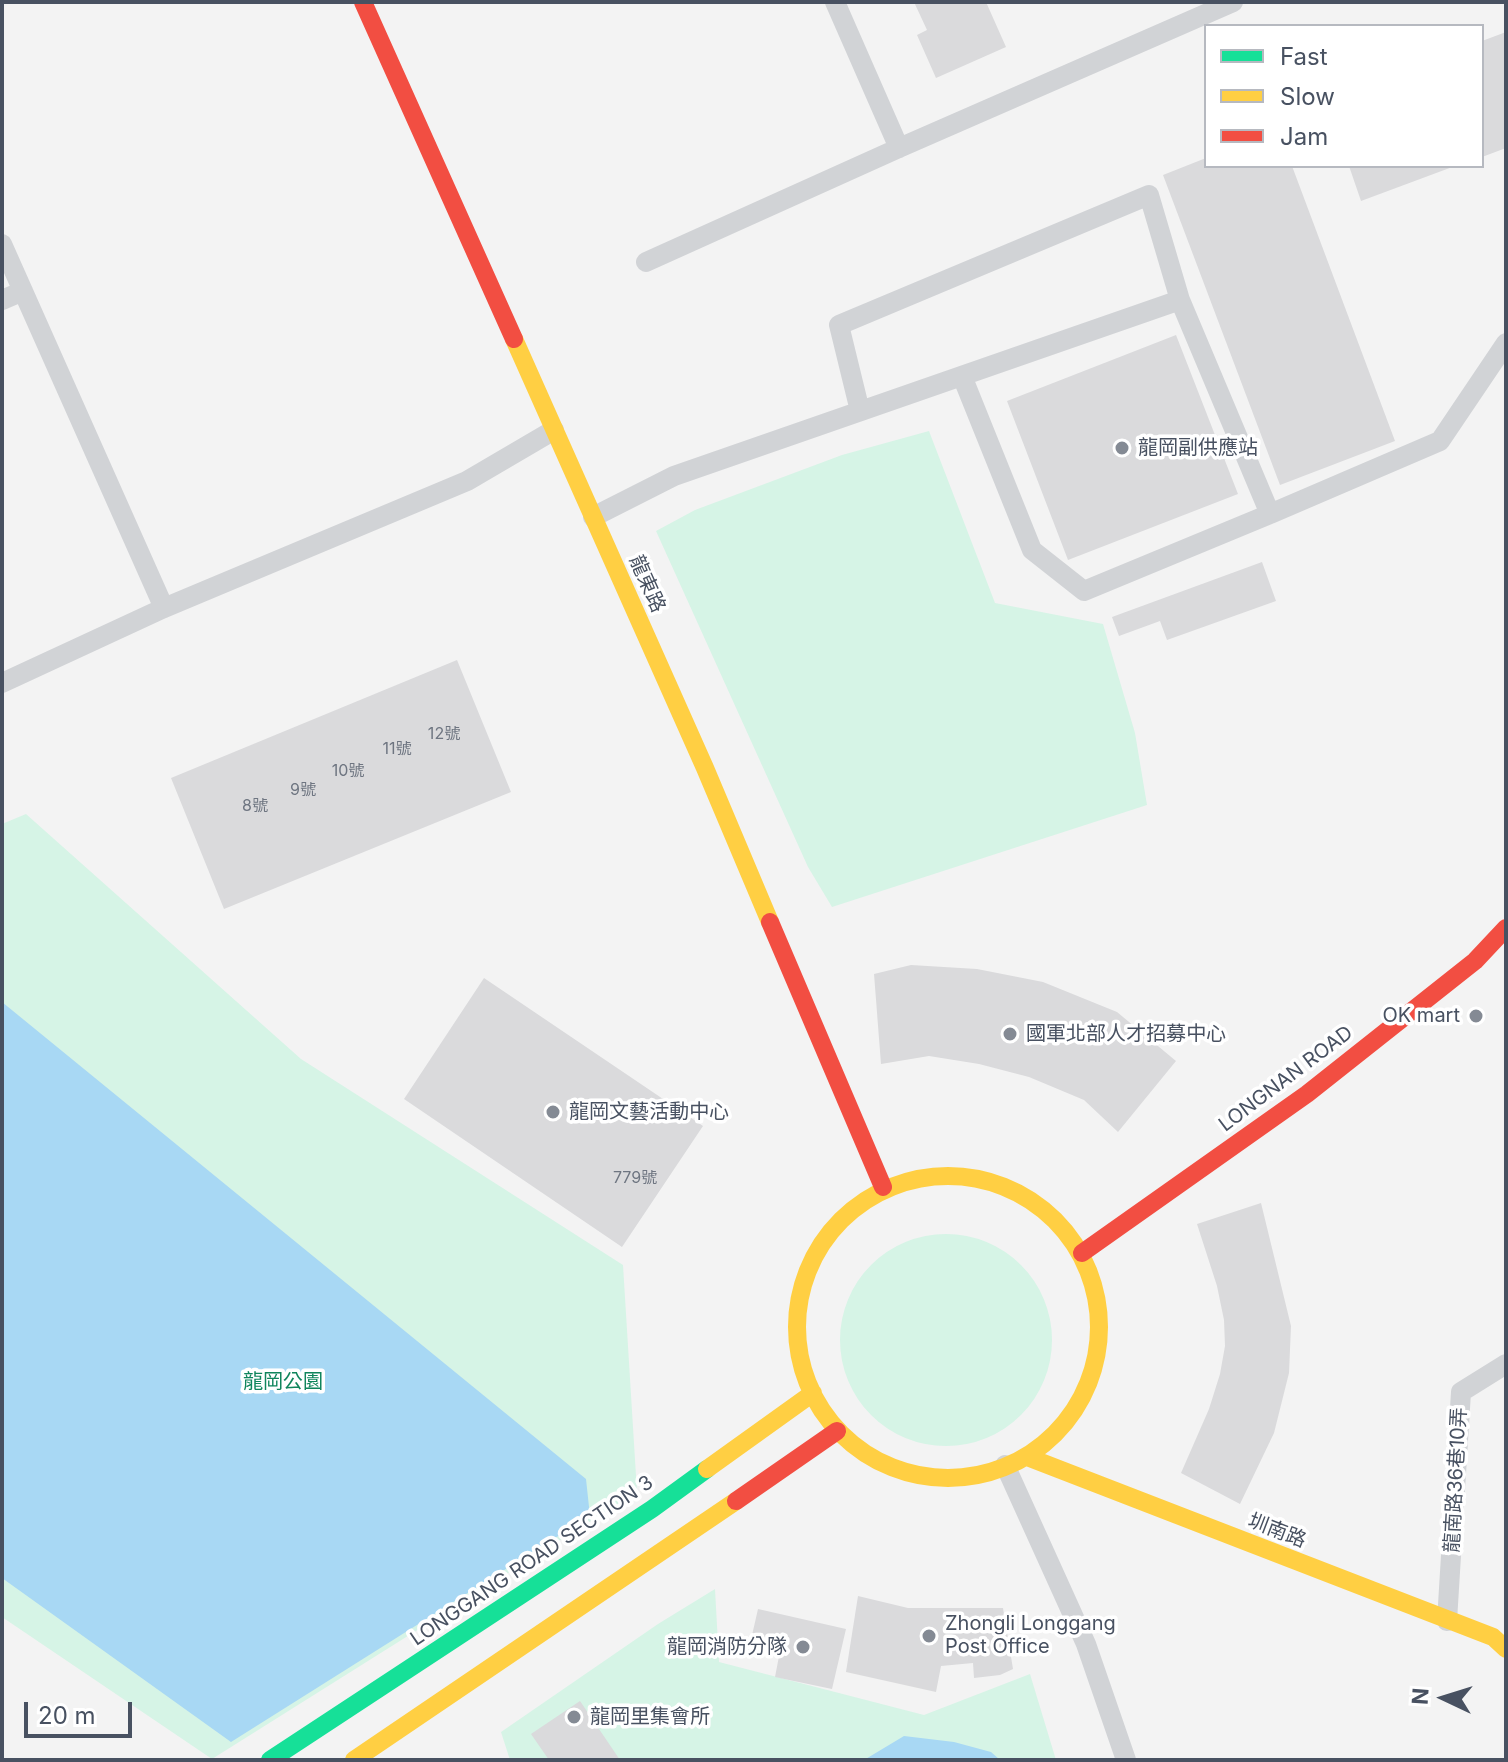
<!DOCTYPE html>
<html>
<head>
<meta charset="utf-8">
<style>
  body { margin:0 }
  #map { position:relative; width:1508px; height:1762px; overflow:hidden; background:#f3f3f3; font-family:Inter,sans-serif }
  canvas { display:block }
  .frame { position:absolute; inset:0; border:4px solid #485161; pointer-events:none }
  .legend { position:absolute; left:1204px; top:24px; width:280px; height:144px; box-sizing:border-box; background:#fff; border:2px solid #b6b9c0; margin:0; padding:10px 14px; list-style:none; font-size:24px; color:#485161 }
  .legend li { display:flex; align-items:center; gap:16px; height:40px }
  .legend b { width:40px; border:2px solid #b6b9c0 }
  .north { position:absolute; left:1404px; top:1658px; width:80px; height:80px; -webkit-text-stroke:6px #fff; paint-order:stroke; rotate:274deg; font-size:22px; font-weight:700; line-height:32px; text-align:center; color:#485161 }
  .north::after { content:''; display:block; margin:auto; width:28px; height:36px; background:#485161; clip-path:polygon(50% 0,100% 100%,50% 72%,0 100%) }
  .scale { position:absolute; left:24px; top:1702px; width:108px; height:36px; box-sizing:border-box; border:4px solid #485161; border-top:0; padding-left:10px; font-size:24px; line-height:28px; white-space:nowrap; color:#485161; -webkit-text-stroke:6px #fff; paint-order:stroke }
</style>
</head>
<body>
<div id="map">
<canvas width="1508" height="1762"></canvas>
<div class="frame"></div>
<ul class="legend">
<li><b style="height:10px;background:#16e098"></b>Fast</li>
<li><b style="height:10px;background:#ffcf43"></b>Slow</li>
<li><b style="height:10px;background:#f24e42"></b>Jam</li>
</ul>
<div class="north">N</div>
<div class="scale">20 m</div>
</div>
<script>
const ctx = document.querySelector('canvas').getContext('2d');
ctx.lineJoin = 'round';
function fillPath(path, color) { ctx.fillStyle = color; ctx.fill(path, 'evenodd'); }
const shape = rows => new Path2D(rows.map(r => 'M' + r).join(''));
function trace(path, color, width, dash) { ctx.strokeStyle = color; ctx.lineWidth = width; ctx.lineCap = dash ? 'butt' : 'round'; ctx.setLineDash(dash || []); ctx.stroke(path); }
function drawText(font, color, halo, rows, align = 'center') {
  ctx.font = font + ' Inter,"Noto Sans TC",sans-serif'; ctx.lineWidth = 7; ctx.setLineDash([]); ctx.textBaseline = 'middle'; ctx.strokeStyle = halo; ctx.fillStyle = color; for (const [text, x, y, turn = 0] of rows) {
    ctx.save(); ctx.translate(x, y); ctx.rotate((+turn || 0) * Math.PI / 180); ctx.textAlign = isNaN(turn) ? turn : align; if (halo) ctx.strokeText(text, 0, 0); ctx.fillText(text, 0, 0); ctx.restore();
  }
}
const green = shape([
  [929,431,995,603,1103,624,1135,733,1147,805,832,907,808,867,656,531,695,510,842,455],
  [26,814,301,1059,623,1265,637,1492,212,1759,2,1617,2,824],
  '840 1340a106 106 0 1 1 212 0a106 106 0 1 1-212 0Z',
  [715,1589,719,1662,924,1715,1030,1674,1056,1760,510,1760,501,1732,658,1624]
]);
const water = shape([
  [2,1002,586,1479,590,1516,231,1742,2,1578],
  [904,1736,954,1742,991,1752,1000,1760,864,1760]
]);
const building = shape([
  [914,2,986,2,1006,47,936,78,917,35,927,30],
  [1506,32,1506,148,1482,157,1482,41],
  [1206,158,1206,166,1292,166,1395,441,1280,485,1163,175],
  [1349,166,1455,166,1361,201],
  [1176,335,1238,494,1068,560,1007,401],
  [1262,562,1276,601,1167,640,1160,621,1119,636,1112,617],
  [457,660,511,792,224,909,171,778],
  [911,965,977,969,1043,982,1117,1012,1176,1061,1118,1132,1084,1100,1029,1077,979,1064,929,1056,881,1064,874,974],
  [484,978,703,1126,622,1247,404,1099],
  [1261,1203,1291,1326,1289,1373,1274,1433,1240,1504,1181,1473,1209,1409,1220,1374,1225,1346,1224,1320,1217,1286,1197,1224],
  [858,1596,908,1608,1003,1608,1013,1669,1000,1675,974,1678,973,1663,941,1666,936,1692,846,1672],
  [758,1609,846,1629,832,1689,775,1677,780,1651,750,1644],
  [580,1701,620,1760,549,1760,531,1734]
]);
const lane = shape([
  [835,2,899,148],
  [2,244,164,608],
  [646,262,899,148,1233,2],
  [2,300,23,291],
  [962,376,1032,550,1084,591,1270,514],
  [860,411,839,325,1149,195,1180,300],
  [593,517,674,476,1180,300,1270,514,1440,441,1506,343],
  [2,683,164,608,467,481,554,430],
  [1005,1465,1086,1644,1126,1760],
  [1447,1621,1461,1392,1506,1364]
]);
const fast = shape([
  [270,1760,652,1509,707,1469]
]);
const slow = shape([
  [514,339,705,768,770,922],
  '797 1327a151 151 0 1 1 302 0a151 151 0 1 1-302 0Z',
  [1030,1458,1493,1637,1506,1649],
  [707,1469,813,1393],
  [354,1760,736,1501]
]);
const jam = shape([
  [363,2,514,339],
  [770,922,883,1187],
  [1082,1253,1307,1094,1475,961,1506,928],
  [736,1501,837,1431]
]);
const markers = [
  [1122,448,8,"#848a94"],
  [1476,1016,8,"#848a94"],
  [1010,1034,8,"#848a94"],
  [553,1112,8,"#848a94"],
  [929,1636,8,"#848a94"],
  [803,1647,8,"#848a94"],
  [574,1717,8,"#848a94"]
];
const numberNames = [
  ["12號",444,734],
  ["11號",397,749],
  ["10號",348,771],
  ["9號",303,790],
  ["8號",255,806],
  ["779號",635,1178]
];
const poiNames = [
  ["龍岡副供應站",1138,448],
  ["OK mart",1460,1016,"right"],
  ["國軍北部人才招募中心",1026,1034],
  ["龍岡文藝活動中心",569,1112],
  ["Zhongli Longgang",945,1624],
  ["Post Office",945,1647],
  ["龍岡消防分隊",787,1647,"right"],
  ["龍岡里集會所",590,1717]
];
const streetNames = [
  ["龍東路",647,584,66],
  ["LONGNAN ROAD",1286,1079,-37],
  ["龍南路36巷10弄",1456,1480,-87],
  ["圳南路",1277,1531,21],
  ["LONGGANG ROAD SECTION 3",532,1561,-34]
];
const parkNames = [
  ["龍岡公園",283,1382]
];
fillPath(green, '#d6f4e6');
fillPath(water, '#a8d8f4');
fillPath(building, '#dadadc');
trace(lane, '#d1d3d6', 20);
trace(fast, '#16e098', 18);
trace(slow, '#ffcf43', 18);
trace(jam, '#f24e42', 18);
for (const [x, y, r, color] of markers) { const dot = new Path2D(); dot.arc(x, y, r, 0, 2 * Math.PI); ctx.fillStyle = color; ctx.fill(dot); trace(dot, '#fff', 3); }
drawText('16px', '#6e7581', null, numberNames);
drawText('20px', '#485161', '#fff', poiNames, 'left');
drawText('20px', '#485161', '#fff', streetNames);
drawText('20px', '#10855c', '#fff', parkNames);
</script>
</body>
</html>
